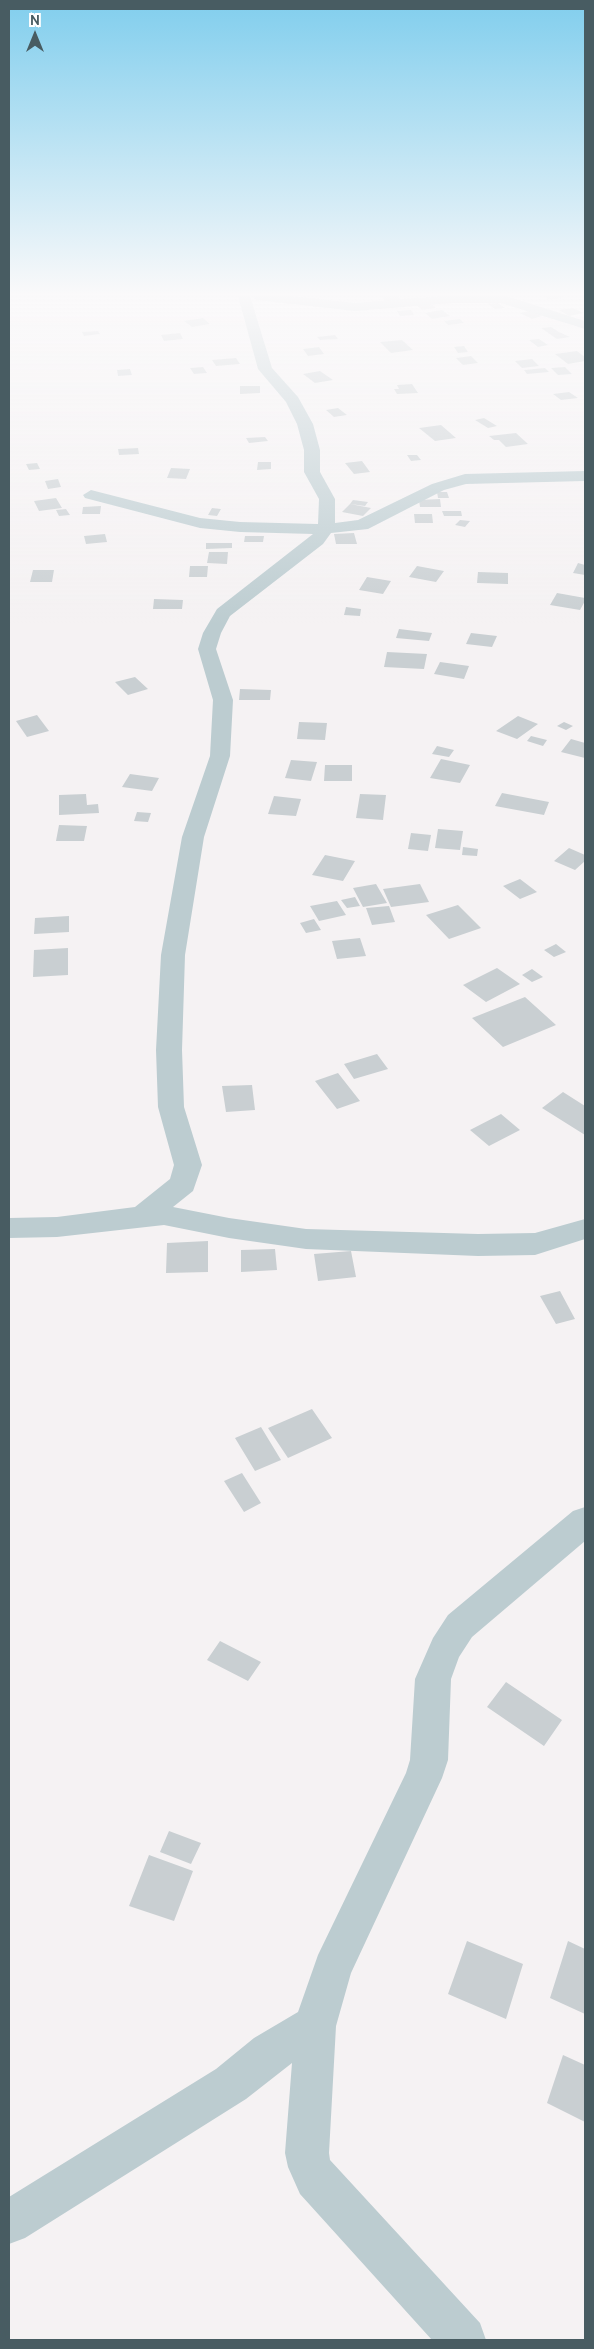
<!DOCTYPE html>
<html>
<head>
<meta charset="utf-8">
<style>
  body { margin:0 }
  #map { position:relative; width:594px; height:2349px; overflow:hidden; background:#f5f2f3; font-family:Cabin,sans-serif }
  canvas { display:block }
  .frame { position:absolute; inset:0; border:10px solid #485c62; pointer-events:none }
  .north { position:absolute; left:10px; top:10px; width:50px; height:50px; -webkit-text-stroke:4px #fff; paint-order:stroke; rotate:0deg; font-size:14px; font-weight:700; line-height:20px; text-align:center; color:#485c62 }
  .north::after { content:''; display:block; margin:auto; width:18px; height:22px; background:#485c62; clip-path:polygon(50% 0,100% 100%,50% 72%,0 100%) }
</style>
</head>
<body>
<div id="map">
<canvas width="594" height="2349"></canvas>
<div class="frame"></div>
<div class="north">N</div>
</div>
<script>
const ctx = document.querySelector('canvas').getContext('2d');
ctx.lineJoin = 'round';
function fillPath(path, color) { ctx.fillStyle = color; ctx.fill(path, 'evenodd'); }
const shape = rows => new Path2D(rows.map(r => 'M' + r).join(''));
const building = shape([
  [382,296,399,296,400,300,384,301],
  [542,296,562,296,565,297,552,300],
  [430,303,436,308,422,310,417,305],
  [498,303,505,308,495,309,488,304],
  [573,308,583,313,569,316,559,310],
  [411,310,414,315,400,316,397,311],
  [442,310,450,316,432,319,425,313],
  [530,311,542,316,532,319,520,313],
  [203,318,210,324,192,327,184,321],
  [460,319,464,323,448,325,444,321],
  [551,327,559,332,570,337,557,339,541,328],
  [98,331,100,334,84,336,82,332],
  [180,333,183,339,164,341,161,335],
  [335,335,338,339,320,340,317,337],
  [539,339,548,345,538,347,529,340],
  [402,340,413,350,391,353,380,342],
  [464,346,468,352,458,353,454,347],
  [319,347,324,354,308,356,303,349],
  [577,351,585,357,585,361,568,364,555,354],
  [471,356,478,363,463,365,456,358],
  [236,358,240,364,216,366,212,360],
  [532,359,539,366,522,368,515,361],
  [203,367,207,373,194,374,190,368],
  [565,367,572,374,558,375,551,368],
  [545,368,549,372,527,374,524,370],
  [130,369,132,375,118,376,117,370],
  [320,371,333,380,315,383,303,374],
  [412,384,418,393,397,394,394,389,399,389,397,385],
  [240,386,260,386,260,393,240,394],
  [569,392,578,398,561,400,553,394],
  [338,408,347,415,334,417,326,410],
  [484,418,497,426,488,428,475,420],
  [441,425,456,438,435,441,419,428],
  [516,433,528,444,506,447,499,440,494,440,489,436],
  [265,437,268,441,249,443,246,438],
  [138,448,139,454,119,455,118,449],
  [407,455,417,455,421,460,411,461],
  [362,461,370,472,354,474,345,463],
  [258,462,271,462,271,469,257,470],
  [37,463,40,469,29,470,26,464],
  [171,468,190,469,186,479,167,478],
  [58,479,61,487,48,489,45,481],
  [437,492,447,492,449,498,438,498],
  [56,498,62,508,39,511,34,501],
  [440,499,441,507,420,507,419,500],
  [353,500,368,502,365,506,350,504],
  [350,504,371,508,363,516,342,512],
  [101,506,100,514,82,514,83,507],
  [212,508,221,509,217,516,208,515],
  [66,509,70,515,59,516,56,510],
  [442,511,461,511,462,516,444,516],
  [414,514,432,514,433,523,415,523],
  [460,520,470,521,465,527,455,525],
  [354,533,357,544,336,544,334,534],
  [105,534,107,542,86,544,84,536],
  [245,536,264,536,263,542,244,542],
  [206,543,232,543,232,548,206,549],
  [209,552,228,552,227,564,207,563],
  [578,563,585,565,585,575,573,573],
  [190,566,208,566,207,577,189,577],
  [417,566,444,571,436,582,409,577],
  [33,570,54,570,52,582,30,582],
  [478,572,508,573,508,584,477,583],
  [367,577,391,581,383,594,359,590],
  [557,593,585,598,585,601,580,610,550,605],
  [154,599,183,600,182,609,153,609],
  [346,607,361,609,360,616,344,615],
  [399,629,432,633,429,641,396,638],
  [471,633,497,636,492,647,466,644],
  [387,652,427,654,424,669,384,667],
  [440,662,469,666,464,679,434,674],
  [135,677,148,689,128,695,115,682],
  [240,689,271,690,270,700,239,700],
  [37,715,49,731,27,737,16,721],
  [518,716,538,724,517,739,496,731],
  [299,722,327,723,325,740,297,739],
  [564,722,573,726,566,730,557,726],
  [531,736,547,740,543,746,527,741],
  [571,739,585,743,585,758,561,752],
  [437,746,454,750,449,757,432,754],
  [441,759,470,765,460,783,430,778],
  [291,760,317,762,311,781,285,778],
  [325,765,352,765,352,781,324,781],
  [130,774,159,778,152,791,122,787],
  [502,793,549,802,544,815,495,806],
  [86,794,87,805,98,804,99,813,59,815,59,795],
  [360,794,386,795,383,820,356,818],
  [274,796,301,799,296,816,268,814],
  [137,812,151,813,148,822,134,821],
  [59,825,87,826,84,841,56,841],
  [438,829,463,831,460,850,435,848],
  [411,833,431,835,428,851,408,849],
  [463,847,478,849,477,856,462,855],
  [569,848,585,855,585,861,575,870,554,861],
  [325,855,355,861,343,881,312,875],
  [520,879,537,892,520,899,503,886],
  [376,884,387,903,363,907,353,888],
  [420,884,429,902,391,907,383,889],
  [355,897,360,906,347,908,341,900],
  [337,901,346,915,319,921,310,906],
  [458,905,481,928,449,939,426,915],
  [389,906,395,922,372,925,366,908],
  [69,916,69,932,34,934,35,918],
  [314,919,321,930,306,933,300,923],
  [360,938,366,956,337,959,332,941],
  [556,944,566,952,554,957,544,950],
  [68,948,68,975,33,977,34,950],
  [497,968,520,984,486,1002,463,985],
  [532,969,543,977,532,982,522,975],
  [525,997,556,1025,503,1047,472,1018],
  [377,1054,388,1069,354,1079,344,1064],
  [338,1073,360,1101,337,1109,315,1081],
  [252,1085,255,1110,226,1112,222,1086],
  [563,1092,585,1106,585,1135,542,1108],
  [501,1114,520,1130,489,1146,470,1130],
  [208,1241,208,1272,166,1273,167,1243],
  [275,1249,277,1270,241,1272,241,1250],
  [351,1251,356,1277,318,1281,314,1254],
  [560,1291,575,1319,556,1324,540,1296],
  [312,1409,332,1438,288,1458,268,1428],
  [261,1427,281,1460,255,1471,235,1438],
  [242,1473,261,1503,244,1512,224,1481],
  [220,1641,261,1662,248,1681,207,1660],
  [506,1682,562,1720,544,1746,487,1707],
  [169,1831,201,1843,191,1864,160,1852],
  [149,1855,193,1871,174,1921,129,1906],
  [467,1941,523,1964,506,2019,448,1994],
  [568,1941,585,1949,585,2014,550,1998],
  [563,2055,585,2065,585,2122,547,2103]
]);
const street = shape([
  [238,296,250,296,272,368,298,397,313,424,320,450,320,472,335,499,335,523,358,520,432,484,465,474,585,471,585,481,466,484,444,490,368,529,331,533,323,544,230,616,221,633,216,649,233,700,230,756,204,837,185,955,182,1050,184,1107,202,1165,193,1191,173,1207,229,1218,306,1229,478,1234,535,1233,585,1219,585,1239,535,1255,478,1256,306,1249,229,1238,164,1225,57,1237,9,1238,9,1218,57,1217,135,1207,170,1179,174,1165,158,1107,156,1050,161,955,182,837,210,756,213,700,198,649,203,633,217,609,313,534,240,532,200,528,85,498,83,495,91,490,200,518,240,522,318,524,319,499,304,472,304,450,297,424,286,402,258,369,238,296],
  [251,296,292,296,355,303,440,296,506,296,585,321,585,329,501,303,451,303,355,311,257,300,251,296],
  [585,1507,585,1541,472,1637,459,1657,451,1679,448,1760,442,1778,351,1973,336,2026,329,2153,330,2160,480,2323,486,2340,432,2340,300,2194,288,2167,285,2153,292,2063,246,2099,25,2238,9,2244,9,2197,216,2069,254,2038,298,2012,318,1955,406,1773,410,1760,415,1679,433,1638,448,1615,573,1511,585,1507]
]);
fillPath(building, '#c9cfd2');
fillPath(street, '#bcccd0');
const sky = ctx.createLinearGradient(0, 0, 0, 625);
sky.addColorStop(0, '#81ceed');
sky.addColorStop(0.47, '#faf9fa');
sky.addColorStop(1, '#faf9fa00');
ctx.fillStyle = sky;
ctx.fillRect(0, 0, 594, 625);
</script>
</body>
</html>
